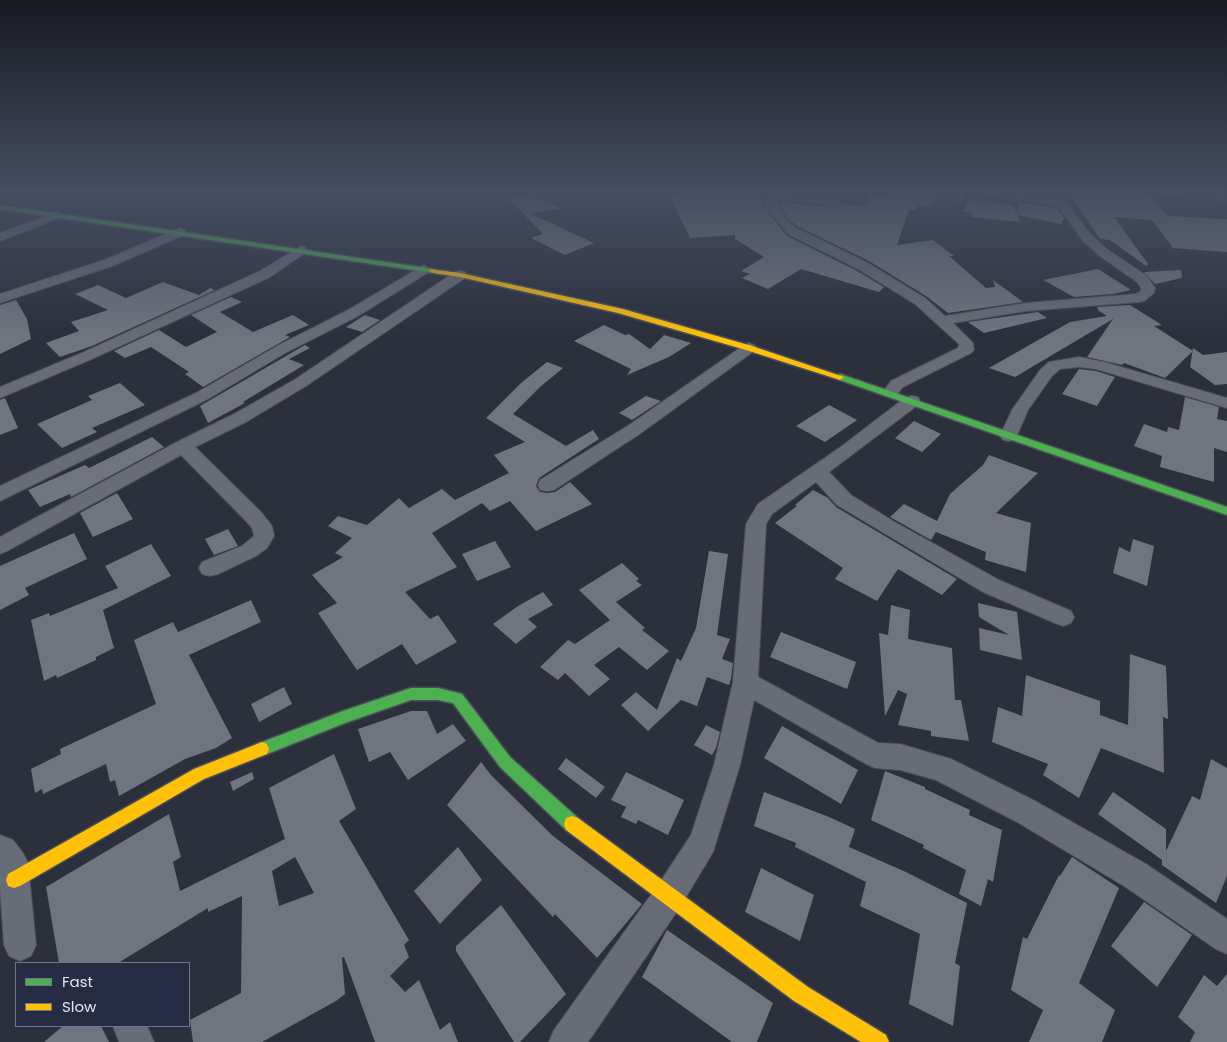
<!DOCTYPE html>
<html>
<head>
<meta charset="utf-8">
<style>
  body { margin:0 }
  #map { position:relative; width:1227px; height:1042px; overflow:hidden; background:#2c303d; font-family:Poppins,sans-serif }
  canvas { display:block }
  .legend { position:absolute; left:15px; top:962px; width:175px; height:65px; box-sizing:border-box; background:#252c44; border:1px solid #70768b; margin:0; padding:6px 9px; list-style:none; font-size:15px; color:#e1e6f6 }
  .legend li { display:flex; align-items:center; gap:10px; height:25px }
  .legend b { width:25px; border:1px solid #70768b }
</style>
</head>
<body>
<div id="map">
<canvas width="1227" height="1042"></canvas>
<ul class="legend">
<li><b style="height:6px;background:#4caf50"></b>Fast</li>
<li><b style="height:6px;background:#ffc107"></b>Slow</li>
</ul>
</div>
<script>
const ctx = document.querySelector('canvas').getContext('2d');
ctx.lineJoin = 'round';
function fillPath(path, color) { ctx.fillStyle = color; ctx.fill(path, 'evenodd'); }
const shape = rows => new Path2D(rows.map(r => 'M' + r).join(''));
function trace(path, color, width, dash) { ctx.strokeStyle = color; ctx.lineWidth = width; ctx.lineCap = dash ? 'butt' : 'round'; ctx.setLineDash(dash || []); ctx.stroke(path); }
const building = shape([
  [715,192,759,193,766,209,787,236,857,271,884,287,879,292,801,269,768,289,742,278,750,274,741,271,764,257,735,239,735,235,690,238,669,195],
  [789,192,834,192,834,198,789,193],
  [885,192,940,192,931,207,917,205,917,210,909,210,897,245,933,240,954,256,949,256,986,288,995,287,993,280,1023,302,948,313,926,296,869,261,797,226,787,218,778,201,836,208,843,204,867,206,868,195,884,197],
  [1068,192,1127,192,1151,195,1168,216,1227,219,1227,252,1173,248,1152,220,1114,217,1148,264,1146,266,1110,240,1100,239],
  [532,193,561,208,531,214,594,243,565,255,531,238,543,234,509,199],
  [970,199,1014,206,1016,213,1020,202,1057,208,1064,218,1061,224,1017,215,1020,222,972,217,971,213,963,212],
  [1098,269,1131,290,1113,294,1074,297,1043,280],
  [1181,270,1182,278,1155,284,1144,272],
  [163,282,199,295,210,288,215,290,92,346,60,357,46,343,79,331,71,322,108,310,75,294,98,285,126,298],
  [231,297,242,302,220,312,253,332,293,315,309,325,285,335,290,337,203,387,185,374,189,372,151,347,125,358,114,351,159,330,186,347,217,332,191,315],
  [16,300,27,319,31,339,0,354,0,305],
  [1130,305,1162,325,1154,326,1193,351,1165,378,1124,363,1122,365,1087,357,1113,319,1015,377,989,368,1070,322,1107,316,1099,311,1097,307],
  [1038,312,1047,318,984,333,968,322],
  [365,315,380,320,362,332,346,327],
  [604,325,625,335,629,334,650,349,664,335,691,343,669,357,627,375,631,369,574,341],
  [305,345,310,348,289,359,304,365,243,402,245,403,208,423,200,406],
  [1193,348,1203,355,1227,352,1227,384,1215,385,1190,367],
  [547,362,563,368,540,387,513,414,566,446,593,430,599,439,539,478,536,486,540,492,547,493,555,492,570,482,592,504,536,531,510,501,490,511,482,503,432,533,457,567,405,592,430,619,438,615,457,642,416,665,402,644,357,670,318,613,337,603,312,575,343,557,335,553,352,538,328,526,338,516,367,525,399,498,409,508,442,489,455,500,509,473,494,455,525,442,486,418,521,383],
  [1079,369,1096,371,1115,377,1097,406,1062,394],
  [120,383,145,405,92,428,97,432,62,448,37,424,92,400,88,396],
  [646,396,661,401,632,420,619,413],
  [1185,397,1219,407,1217,419,1227,421,1227,452,1214,448,1214,482,1160,467,1162,456,1134,446,1144,424,1167,432,1168,427,1179,430],
  [5,398,18,428,0,435,0,400],
  [829,405,857,420,825,442,796,426],
  [914,421,941,434,922,452,895,438],
  [152,437,164,447,71,497,70,494,40,507,28,490,85,465,89,468],
  [989,455,1038,473,996,513,1031,523,1026,572,985,560,986,552,936,532,931,540,890,517,904,504,937,521,950,494,983,465],
  [813,490,828,498,836,507,957,579,942,595,898,569,877,601,835,579,843,568,775,523,797,506,795,505],
  [117,493,133,519,93,537,80,513],
  [228,529,238,546,214,555,205,539],
  [74,533,87,559,25,588,29,595,0,610,0,566],
  [1133,539,1154,546,1147,586,1113,573,1119,547,1130,552],
  [495,541,511,567,477,581,462,554],
  [151,544,171,576,103,610,114,648,96,657,96,660,57,678,56,675,44,681,31,620,49,613,50,616,118,588,105,566],
  [709,551,728,554,717,635,730,639,722,659,733,663,731,679,729,685,707,677,697,706,681,700,648,731,621,705,636,692,657,710,677,658,681,661,696,628],
  [622,563,639,579,636,581,642,585,616,602,645,628,642,630,669,651,647,670,619,647,594,665,610,679,589,696,565,673,558,680,540,667,568,640,575,644,610,620,579,590],
  [543,592,553,605,528,619,537,627,516,644,493,624,518,606],
  [251,600,261,622,189,655,232,738,216,748,185,759,119,796,115,780,110,782,106,764,43,794,42,789,35,793,31,769,61,754,60,749,156,704,134,640,173,622,178,632],
  [978,603,1017,612,1022,660,980,650,979,628,1009,635,979,617],
  [891,605,910,610,908,639,952,648,955,700,961,700,969,741,931,736,931,731,898,725,907,694,898,690,885,716,879,633,888,635],
  [781,632,856,662,847,689,770,657],
  [1130,654,1166,666,1168,719,1163,717,1164,773,1101,748,1079,798,1043,775,1048,764,992,742,998,707,1022,716,1026,675,1100,701,1100,715,1128,725],
  [284,687,292,704,259,722,251,704],
  [411,711,427,711,437,734,453,724,466,741,408,780,390,752,369,762,358,729],
  [706,725,720,732,716,748,712,755,694,745],
  [782,726,858,770,841,804,764,758],
  [334,754,356,809,339,821,409,940,404,945,409,957,390,976,405,992,419,980,440,1030,450,1022,458,1042,375,1042,344,957,342,958,345,994,336,1001,262,1042,193,1042,190,1020,241,993,242,896,208,912,208,908,118,963,59,963,46,887,169,814,181,857,173,862,180,891,285,839,269,788],
  [295,857,314,893,279,906,272,871],
  [566,758,605,787,596,798,558,769],
  [1211,759,1227,768,1227,876,1216,903,1162,865,1162,860,1098,814,1113,792,1166,829,1166,851,1192,796,1200,800],
  [481,762,491,775,553,836,642,904,597,958,555,914,553,917,447,805],
  [885,771,925,787,925,789,970,810,969,815,1002,830,993,882,988,879,981,906,959,894,966,870,923,848,924,845,871,820],
  [252,772,254,779,233,791,230,782],
  [626,772,684,800,668,835,638,820,636,824,621,817,626,807,611,800],
  [764,792,829,817,855,829,849,847,906,872,967,903,955,963,960,966,953,1026,909,1004,920,934,860,906,866,882,795,847,796,843,754,826],
  [458,847,482,880,440,924,414,891],
  [1072,857,1119,888,1079,983,1115,1010,1102,1042,1029,1042,1043,1010,1011,990,1023,937,1027,939,1059,875,1060,876],
  [761,868,814,895,800,941,745,912],
  [1144,902,1192,935,1157,987,1111,946],
  [501,905,566,994,520,1042,514,1042,456,951,456,946],
  [667,930,773,1003,757,1042,732,1042,642,977],
  [1227,974,1227,1042,1190,1042,1195,1032,1178,1017,1204,975,1217,986],
  [63,1026,101,1026,109,1042,44,1042]
]);
const street = shape([
  [952,192,962,192,964,198,963,200,955,200,952,192],
  [983,192,1008,192,1053,198,1049,192,1059,192,1091,235,1108,250,1147,276,1155,288,1154,293,1144,301,1139,302,1026,311,953,323,973,343,974,350,971,353,903,387,896,396,884,396,882,393,891,381,958,348,959,344,915,304,858,269,788,234,767,208,764,197,765,195,777,193,840,201,841,203,836,206,775,199,786,219,796,228,868,263,925,298,945,316,1026,303,1136,294,1141,291,1141,288,1137,282,1100,256,1083,241,1058,206,988,195,983,192],
  [1158,192,1227,194,1227,200,1163,195,1158,192],
  [57,212,63,215,61,217,0,241,0,233,57,212],
  [180,228,184,229,186,232,184,235,112,266,0,303,0,294,104,260,180,228],
  [301,246,305,247,307,250,305,253,270,277,94,358,0,398,0,387,84,352,260,271,301,246],
  [424,265,430,269,429,272,358,316,287,352,208,399,0,501,0,486,196,393,277,346,348,310,424,265],
  [460,271,465,272,467,275,465,278,306,386,246,422,195,447,261,512,272,526,274,536,267,548,256,556,218,574,210,576,202,574,199,568,202,562,242,546,254,536,252,528,247,522,181,455,7,551,0,554,0,537,177,442,234,414,294,380,455,272,460,271],
  [749,343,754,345,757,348,754,351,641,433,554,490,547,491,540,490,538,485,540,480,629,425,744,345,749,343],
  [1079,357,1104,362,1227,398,1227,408,1096,369,1079,367,1060,369,1052,376,1028,410,1015,440,1009,441,1003,440,1000,436,1012,410,1040,370,1049,362,1079,357],
  [912,396,918,397,920,401,918,405,829,472,851,495,893,521,999,580,1071,611,1074,617,1071,623,1063,626,1055,623,983,592,837,505,816,482,772,514,766,524,758,677,878,743,900,744,951,759,1037,802,1146,864,1227,919,1227,954,1216,949,1124,886,1017,822,936,780,900,770,875,768,866,764,754,700,740,765,713,852,680,907,588,1042,549,1042,554,1030,658,885,691,835,714,765,733,682,746,524,758,504,842,446,906,397,912,396],
  [0,835,13,840,23,853,28,863,36,945,31,956,20,961,9,956,4,945,0,889,0,835],
  [113,1026,147,1026,154,1042,119,1042,113,1026]
]);
const fast = shape([
  [0,205,433,269,437,271,433,273,0,209,0,205],
  [840,374,1227,507,1227,515,837,379,836,377,840,374],
  [411,688,438,688,462,694,510,757,578,818,580,824,578,830,572,832,566,830,500,767,453,703,438,700,411,700,345,723,262,756,257,754,255,749,257,744,343,711,411,688]
]);
const slow = shape([
  [430,269,460,273,623,309,752,346,844,377,840,380,837,379,746,350,618,313,460,277,433,273,429,271,430,269],
  [262,742,267,744,269,749,267,754,204,779,20,886,14,888,8,886,6,880,8,874,194,769,262,742],
  [572,816,578,818,808,987,886,1035,889,1042,861,1042,794,1001,566,830,564,824,566,818,572,816]
]);
fillPath(building, '#70747f');
trace(street, '#4a4e59', 2);
trace(fast, '#4a4e59', 3);
trace(slow, '#4a4e59', 3);
fillPath(street, '#686c76');
fillPath(fast, '#4caf50');
fillPath(slow, '#ffc107');
const sky = ctx.createLinearGradient(0, 0, 0, 338);
sky.addColorStop(0, '#181a22');
sky.addColorStop(0.57, '#454e62');
sky.addColorStop(1, '#454e6200');
ctx.fillStyle = sky;
ctx.fillRect(0, 0, 1227, 338);
</script>
</body>
</html>
